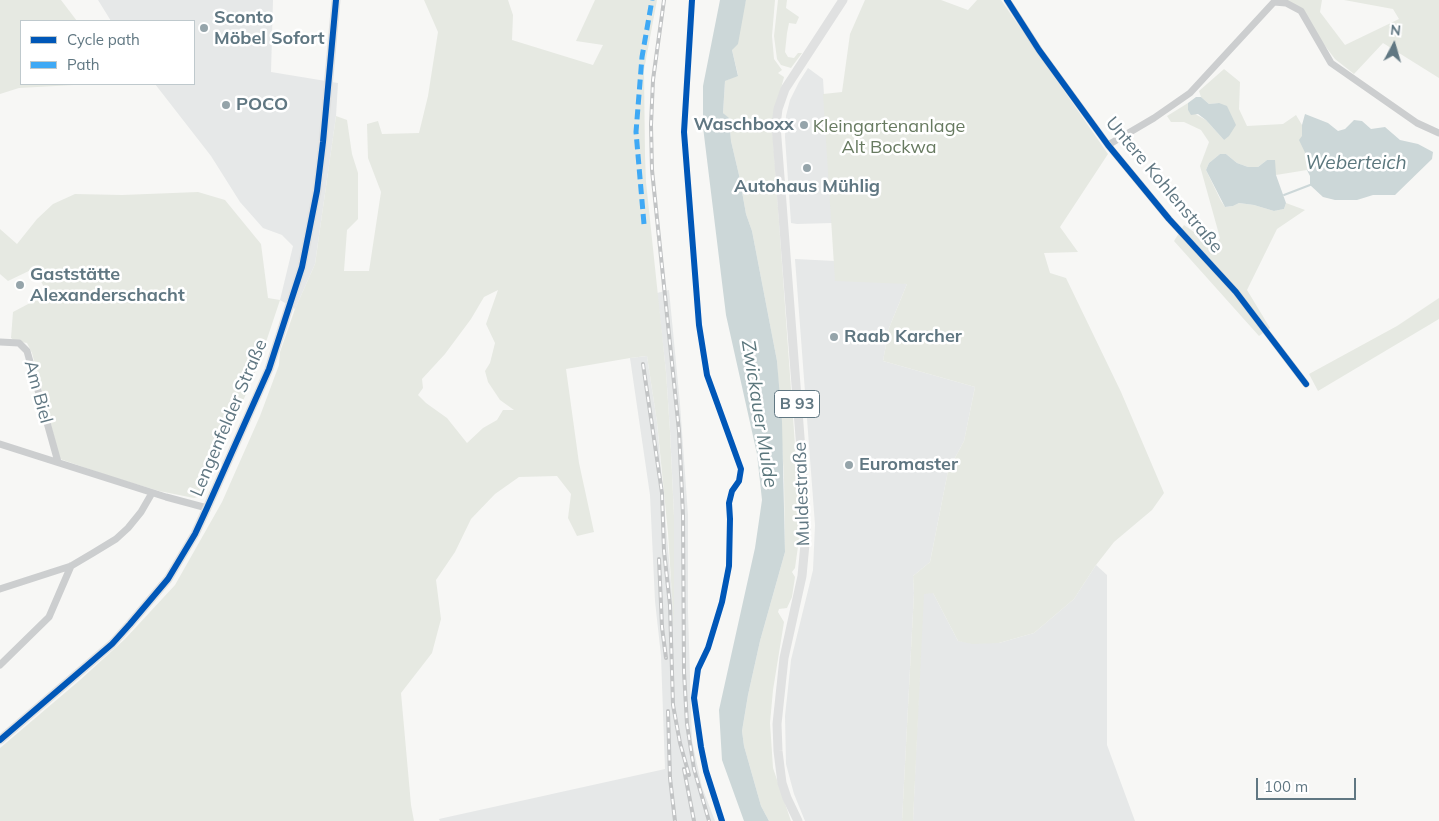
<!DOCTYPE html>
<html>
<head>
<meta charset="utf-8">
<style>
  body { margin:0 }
  #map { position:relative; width:1439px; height:821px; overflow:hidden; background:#f7f7f5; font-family:Mulish,sans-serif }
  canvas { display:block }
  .legend { position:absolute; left:20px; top:20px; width:175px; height:65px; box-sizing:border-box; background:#fff; border:1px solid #bfc9cd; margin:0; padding:6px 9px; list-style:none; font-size:15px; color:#607782 }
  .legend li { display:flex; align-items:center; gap:10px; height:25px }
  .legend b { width:25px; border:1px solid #bfc9cd }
  .north { position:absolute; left:1369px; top:20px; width:50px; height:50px; -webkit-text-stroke:4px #fff; paint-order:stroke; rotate:6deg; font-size:14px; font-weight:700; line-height:20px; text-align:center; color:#607782 }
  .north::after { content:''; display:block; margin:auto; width:18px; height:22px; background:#607782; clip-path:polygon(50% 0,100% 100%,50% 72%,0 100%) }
  .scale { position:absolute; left:1256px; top:778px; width:100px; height:22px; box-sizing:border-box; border:2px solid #607782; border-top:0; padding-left:6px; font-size:15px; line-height:18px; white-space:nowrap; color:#607782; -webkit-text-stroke:4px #fff; paint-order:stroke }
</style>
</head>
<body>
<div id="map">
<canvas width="1439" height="821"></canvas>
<ul class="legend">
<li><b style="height:6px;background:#0057b8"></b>Cycle path</li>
<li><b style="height:6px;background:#3fa9f5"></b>Path</li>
</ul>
<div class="north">N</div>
<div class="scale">100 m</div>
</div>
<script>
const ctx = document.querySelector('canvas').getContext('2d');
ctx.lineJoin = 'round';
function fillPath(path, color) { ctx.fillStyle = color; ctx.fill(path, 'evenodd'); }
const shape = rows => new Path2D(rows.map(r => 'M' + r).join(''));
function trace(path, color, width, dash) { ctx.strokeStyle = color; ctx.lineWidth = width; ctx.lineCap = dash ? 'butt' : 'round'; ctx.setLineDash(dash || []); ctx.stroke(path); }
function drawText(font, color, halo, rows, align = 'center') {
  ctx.font = font + ' Mulish,sans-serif'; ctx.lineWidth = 5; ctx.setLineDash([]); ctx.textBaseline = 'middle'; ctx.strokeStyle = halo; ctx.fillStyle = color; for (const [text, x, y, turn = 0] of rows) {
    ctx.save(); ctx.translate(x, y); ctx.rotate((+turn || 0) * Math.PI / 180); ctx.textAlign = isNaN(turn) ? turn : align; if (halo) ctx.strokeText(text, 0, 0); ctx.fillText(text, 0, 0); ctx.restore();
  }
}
const built = shape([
  [98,0,273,0,271,72,338,83,336,116,315,264,295,309,280,300,293,246,282,235,263,228,240,202,211,156,155,84,194,84,194,21,111,21],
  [808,68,823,79,832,223,797,224,791,223,785,137,786,116,790,100,799,82],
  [795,259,835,261,836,270,907,284,889,328,883,361,975,387,964,441,948,471,930,562,913,576,914,593,902,821,805,821,794,794,786,764,785,716,791,660,813,570,815,525],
  [669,290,680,404,688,515,688,612,692,741,702,787,715,821,440,821,439,819,665,769,661,656,655,601,650,495,630,358,647,356,657,422,674,617,674,516,670,431,666,372,657,293],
  [1096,565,1107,575,1107,745,1135,821,913,821,923,593,933,593,958,641,999,643,1034,633,1074,599]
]);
const green = shape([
  [0,0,61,0,77,21,21,21,21,84,92,84,19,88,0,94],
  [424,0,508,0,513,15,512,40,593,65,603,45,576,41,595,0,657,0,644,70,645,156,646,182,666,372,670,431,674,516,674,628,668,533,657,422,647,356,630,358,566,369,579,463,594,532,577,536,568,518,571,494,557,476,519,477,495,494,471,519,455,552,436,580,441,619,432,653,401,693,411,805,414,821,0,821,0,748,80,680,125,639,175,585,222,502,260,416,279,365,280,352,295,309,315,264,336,116,347,120,352,154,358,173,358,219,347,230,344,271,369,271,381,192,368,158,367,124,378,121,382,134,419,133,428,96,438,32],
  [498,290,486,324,495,343,490,363,485,371,488,382,500,400,514,410,503,410,497,420,483,428,467,443,447,418,426,403,418,395,423,388,422,379,445,354,471,319,484,297],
  [746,0,775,0,772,36,774,59,782,70,778,73,784,77,772,124,799,501,800,532,795,568,792,572,795,577,792,597,787,608,779,609,778,612,784,622,773,690,770,723,773,768,791,821,769,821,761,806,744,746,742,731,748,695,760,641,785,552,784,478,777,361,752,231,746,214,739,175,731,141,729,119,723,113,725,81,738,75,732,50],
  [778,0,787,0,786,8,799,17,796,24,789,23,787,33,785,52,788,57,794,58,798,53,802,53,791,68,781,65,777,59,774,36],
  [865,0,941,0,968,10,977,0,1001,0,1108,154,1060,227,1078,252,1044,253,1050,273,1066,278,1121,392,1164,493,1152,510,1114,542,1096,565,1074,599,1034,633,999,643,973,644,958,641,933,593,924,594,913,821,902,821,914,593,913,576,930,562,948,471,964,441,975,387,883,361,889,328,907,284,835,281,823,94,842,92,850,34],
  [1286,0,1322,0,1320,12,1345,45,1399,19,1393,9,1344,0,1439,0,1439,78,1383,43,1354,74,1335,59,1300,13],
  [1224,69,1240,82,1239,109,1247,126,1283,124,1296,115,1302,125,1305,152,1309,162,1307,170,1276,175,1267,160,1258,167,1248,167,1237,163,1226,154,1220,154,1209,163,1206,170,1221,201,1225,207,1233,206,1239,203,1254,205,1274,211,1284,209,1286,203,1305,210,1277,229,1247,290,1270,328,1259,336,1174,241,1184,225,1215,247,1220,238,1200,166,1209,142,1201,130,1184,122,1171,122,1167,116,1188,103,1188,110,1206,120,1224,140,1219,103,1209,104,1201,97,1199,91],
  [198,192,225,200,261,244,268,298,280,300,259,363,235,420,218,455,202,496,194,498,159,491,109,476,60,459,32,353,27,343,15,341,11,338,13,312,47,294,35,268,8,281,0,274,0,229,17,244,37,219,53,204,75,194,122,195],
  [1439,298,1439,319,1318,391,1309,374,1397,326]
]);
const water = shape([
  [720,0,746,0,738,44,732,50,738,76,725,81,723,113,729,118,731,141,739,175,746,214,752,231,777,361,782,422,785,552,760,641,748,695,742,731,744,746,761,806,769,821,744,821,722,760,719,710,755,548,762,500,757,454,726,315,703,127,703,86],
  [1196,97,1201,97,1209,104,1219,103,1227,106,1236,125,1229,136,1224,140,1206,120,1198,114,1191,115,1188,110,1188,103],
  [1305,114,1328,123,1338,131,1345,129,1354,120,1362,121,1371,129,1385,127,1400,140,1418,144,1433,152,1432,159,1395,195,1373,195,1357,200,1335,200,1323,197,1310,185,1310,176,1307,170,1309,161,1299,140,1302,136,1302,125],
  [1220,154,1226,154,1237,163,1248,167,1258,167,1267,160,1275,160,1276,175,1286,203,1284,209,1274,211,1254,205,1239,203,1233,206,1225,207,1206,170,1209,163]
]);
const stream = shape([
  [1284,195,1310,185]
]);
const minor = shape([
  [1007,0,1039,50,1108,145,1169,219,1236,292,1306,384],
  [1108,145,1154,118,1190,93,1274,2,1286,3,1301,11,1331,63,1417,123,1439,133],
  [0,342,19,343,27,351,58,462],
  [0,444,166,497,207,508],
  [0,589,71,566,93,553,116,539,128,528,141,512,152,493],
  [0,665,49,617,71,566]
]);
const major = shape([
  [0,740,112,644,130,624,168,579,195,534,207,508,269,369,302,267,317,191,323,142,336,0],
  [798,821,787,798,782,783,778,751,777,724,784,658,802,576,806,533,805,502,776,125,778,109,785,89,843,0]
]);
const rail = shape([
  [664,0,653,80,651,125,652,170,679,431,683,515,684,672,687,724,694,769,709,821],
  [643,364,662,493,664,551,670,605,673,705,680,743,689,775],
  [659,559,662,627,666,658],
  [668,711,670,778,675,821],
  [684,769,694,821]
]);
const quiet = shape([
  [644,224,636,132,642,57,652,0]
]);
const cycleway = shape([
  [692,0,684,132,699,325,707,375,741,469,739,481,732,491,729,503,730,519,729,566,722,602,708,648,698,669,694,698,701,747,706,771,722,821],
  [1007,0,1039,50,1108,145,1169,219,1236,292,1306,384],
  [0,740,112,644,130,624,168,579,195,534,207,508,269,369,302,267,317,191,323,142,336,0]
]);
const markers = [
  [204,28,5,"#95a4aa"],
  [226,105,5,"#95a4aa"],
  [804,125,5,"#95a4aa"],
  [807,168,5,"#95a4aa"],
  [20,285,5,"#95a4aa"],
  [834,337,5,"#95a4aa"],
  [849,465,5,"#95a4aa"]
];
const shields = [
  [797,404,45]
];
const shieldNames = [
  ["B 93",797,404]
];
const poiNames = [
  ["Sconto",214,18],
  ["Möbel Sofort",214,39],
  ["POCO",236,105],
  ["Waschboxx",794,125,"right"],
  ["Autohaus Mühlig",807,187,"center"],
  ["Gaststätte",30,275],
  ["Alexanderschacht",30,296],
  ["Raab Karcher",844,337],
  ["Euromaster",859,465]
];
const parkNames = [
  ["Kleingartenanlage",889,127],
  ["Alt Bockwa",889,148]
];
const streetNames = [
  ["Untere Kohlenstraße",1164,185,50],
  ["Am Biel",38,392,75],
  ["Lengenfelder Straße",229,418,-67],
  ["Muldestraße",802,494,-92]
];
const waterNames = [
  ["Weberteich",1356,163],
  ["Zwickauer Mulde",759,414,81]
];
fillPath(built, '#e6e8e8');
fillPath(green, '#e6e9e2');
fillPath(water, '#ccd7d8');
trace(stream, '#ccd7d8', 2);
trace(minor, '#cccecf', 7);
trace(major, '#e0e1e1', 9);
trace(rail, '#c2c4c5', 4);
trace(rail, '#fff', 2, [5.5]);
trace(quiet, '#3fa9f5', 5, [10, 5]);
trace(cycleway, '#0057b8', 6);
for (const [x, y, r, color] of markers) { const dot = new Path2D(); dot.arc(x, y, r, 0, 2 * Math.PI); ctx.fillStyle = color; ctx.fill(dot); trace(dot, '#fff', 2); }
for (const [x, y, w] of shields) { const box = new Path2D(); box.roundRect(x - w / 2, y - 13.5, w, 27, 4); ctx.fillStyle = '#fff'; ctx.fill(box); trace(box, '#607782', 1); }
drawText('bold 16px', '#607782', null, shieldNames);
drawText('bold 18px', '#607782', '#fff', poiNames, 'left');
drawText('18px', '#677a60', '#fff', parkNames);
drawText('18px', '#607782', '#fff', streetNames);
drawText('italic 19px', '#5b777d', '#fff', waterNames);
</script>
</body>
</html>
